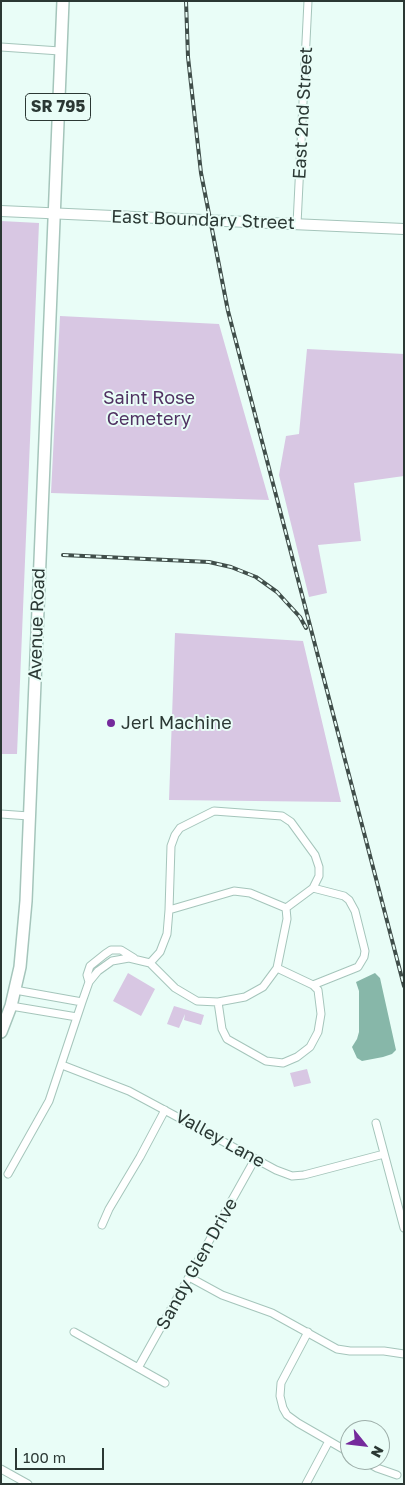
<!DOCTYPE html>
<html>
<head>
<meta charset="utf-8">
<style>
  body { margin:0 }
  #map { position:relative; width:405px; height:1485px; overflow:hidden; background:#e9fdf7; font-family:"Golos Text",sans-serif }
  canvas { display:block }
  .frame { position:absolute; inset:0; border:2px solid #2b3834; pointer-events:none }
  .north { position:absolute; left:340px; top:1420px; width:50px; height:50px; box-sizing:border-box; background:#e9fdf7; border:1px solid #9daea9; border-radius:50%; rotate:119deg; font-size:14px; font-weight:700; line-height:20px; text-align:center; color:#2b3834 }
  .north::after { content:''; display:block; margin:auto; width:18px; height:22px; background:#752a9c; clip-path:polygon(50% 0,100% 100%,50% 72%,0 100%) }
  .scale { position:absolute; left:15px; top:1448px; width:89px; height:22px; box-sizing:border-box; border:2px solid #2b3834; border-top:0; padding-left:6px; font-size:15px; line-height:18px; white-space:nowrap; color:#2b3834; -webkit-text-stroke:4px #e9fdf7; paint-order:stroke }
</style>
</head>
<body>
<div id="map">
<canvas width="405" height="1485"></canvas>
<div class="frame"></div>
<div class="north">N</div>
<div class="scale">100 m</div>
</div>
<script>
const ctx = document.querySelector('canvas').getContext('2d');
ctx.lineJoin = 'round';
function fillPath(path, color) { ctx.fillStyle = color; ctx.fill(path, 'evenodd'); }
const shape = rows => new Path2D(rows.map(r => 'M' + r).join(''));
function trace(path, color, width, dash) { ctx.strokeStyle = color; ctx.lineWidth = width; ctx.lineCap = dash ? 'butt' : 'round'; ctx.setLineDash(dash || []); ctx.stroke(path); }
function drawText(font, color, halo, rows, align = 'center') {
  ctx.font = font + ' "Golos Text",sans-serif'; ctx.lineWidth = 4; ctx.setLineDash([]); ctx.textBaseline = 'middle'; ctx.strokeStyle = halo; ctx.fillStyle = color; for (const [text, x, y, turn = 0] of rows) {
    ctx.save(); ctx.translate(x, y); ctx.rotate((+turn || 0) * Math.PI / 180); ctx.textAlign = isNaN(turn) ? turn : align; if (halo) ctx.strokeText(text, 0, 0); ctx.fillText(text, 0, 0); ctx.restore();
  }
}
const green = shape([
  [1,221,39,223,17,754,1,754],
  [60,316,219,324,269,500,51,493],
  [307,349,404,354,404,476,354,483,361,541,318,545,327,593,309,597,279,475,286,436,299,434],
  [175,633,303,641,341,802,169,800],
  [128,973,155,989,141,1016,113,1001],
  [174,1006,204,1015,201,1025,184,1020,185,1014,179,1028,167,1024],
  [307,1069,311,1083,294,1087,290,1073]
]);
const water = shape([
  [375,973,380,978,396,1050,392,1054,383,1057,362,1061,357,1058,352,1047,357,1039,359,1032,359,991,356,982]
]);
const street = shape([
  [1,47,60,51],
  [297,224,308,1],
  [1,814,29,816],
  [313,888,344,896,349,900,355,911,365,951,364,957,358,967,313,985],
  [169,910,171,846,175,835,180,828,214,811,282,816,291,822,315,855,319,867,319,876,313,888,286,908],
  [89,982,87,975,90,966,105,954,111,950,121,950,134,958],
  [15,990,82,1002],
  [218,1002,222,1029,227,1039,266,1061,283,1063,297,1057,310,1047,318,1032,321,1014,318,990,313,985,277,968],
  [11,1006,77,1017],
  [62,1065,129,1091,276,1170,292,1176,304,1175,384,1154],
  [376,1123,404,1228],
  [8,1174,49,1101,82,1002,89,982,98,971,112,961,129,958,150,963,160,952,167,934,169,910,234,891,250,893,286,908,287,919,277,968,263,987,245,997,218,1002,197,1001,175,988,150,963],
  [102,1225,109,1209,140,1157,165,1110],
  [189,1277,222,1295,272,1313,337,1349,350,1351,384,1351,404,1354],
  [74,1332,165,1383],
  [308,1332,281,1383,280,1396,283,1408,287,1415,298,1423,350,1453],
  [138,1368,255,1159],
  [363,1460,377,1468,397,1475],
  [1,1469,28,1484],
  [306,1484,329,1441]
]);
const secondary = shape([
  [1,211,404,229]
]);
const primary = shape([
  [1,1032,11,1006,20,967,26,901,63,1]
]);
const rail = shape([
  [186,1,188,57,201,173,228,311,404,986],
  [63,555,209,562,231,567,256,577,277,592,300,617,306,628]
]);
const markers = [
  [111,723,5,"#752a9c"]
];
const shields = [
  [58,107,65]
];
const shieldNames = [
  ["SR 795",58,107]
];
const streetNames = [
  ["East 2nd Street",303,113,-87],
  ["East Boundary Street",203,220,2],
  ["Avenue Road",37,624,-88],
  ["Valley Lane",220,1139,29],
  ["Sandy Glen Drive",197,1264,-61]
];
const parkNames = [
  ["Saint Rose",149,398],
  ["Cemetery",149,419]
];
const poiNames = [
  ["Jerl Machine",121,723]
];
fillPath(green, '#d8c7e3');
fillPath(water, '#87b7a9');
trace(street, '#a5c5bb', 9);
trace(secondary, '#a5c5bb', 12);
trace(primary, '#a5c5bb', 14);
trace(street, '#fff', 7);
trace(secondary, '#fff', 10);
trace(primary, '#fff', 11);
trace(rail, '#404e4a', 4);
trace(rail, '#e9fdf7', 2, [5.5]);
for (const [x, y, r, color] of markers) { const dot = new Path2D(); dot.arc(x, y, r, 0, 2 * Math.PI); ctx.fillStyle = color; ctx.fill(dot); trace(dot, '#e9fdf7', 2); }
for (const [x, y, w] of shields) { const box = new Path2D(); box.roundRect(x - w / 2, y - 13.5, w, 27, 4); ctx.fillStyle = '#e9fdf7'; ctx.fill(box); trace(box, '#2b3834', 1); }
drawText('bold 16px', '#2b3834', null, shieldNames);
drawText('18px', '#2b3834', '#e9fdf7', streetNames);
drawText('18px', '#503262', '#e9fdf7', parkNames);
drawText('18px', '#2b3834', '#e9fdf7', poiNames, 'left');
</script>
</body>
</html>
